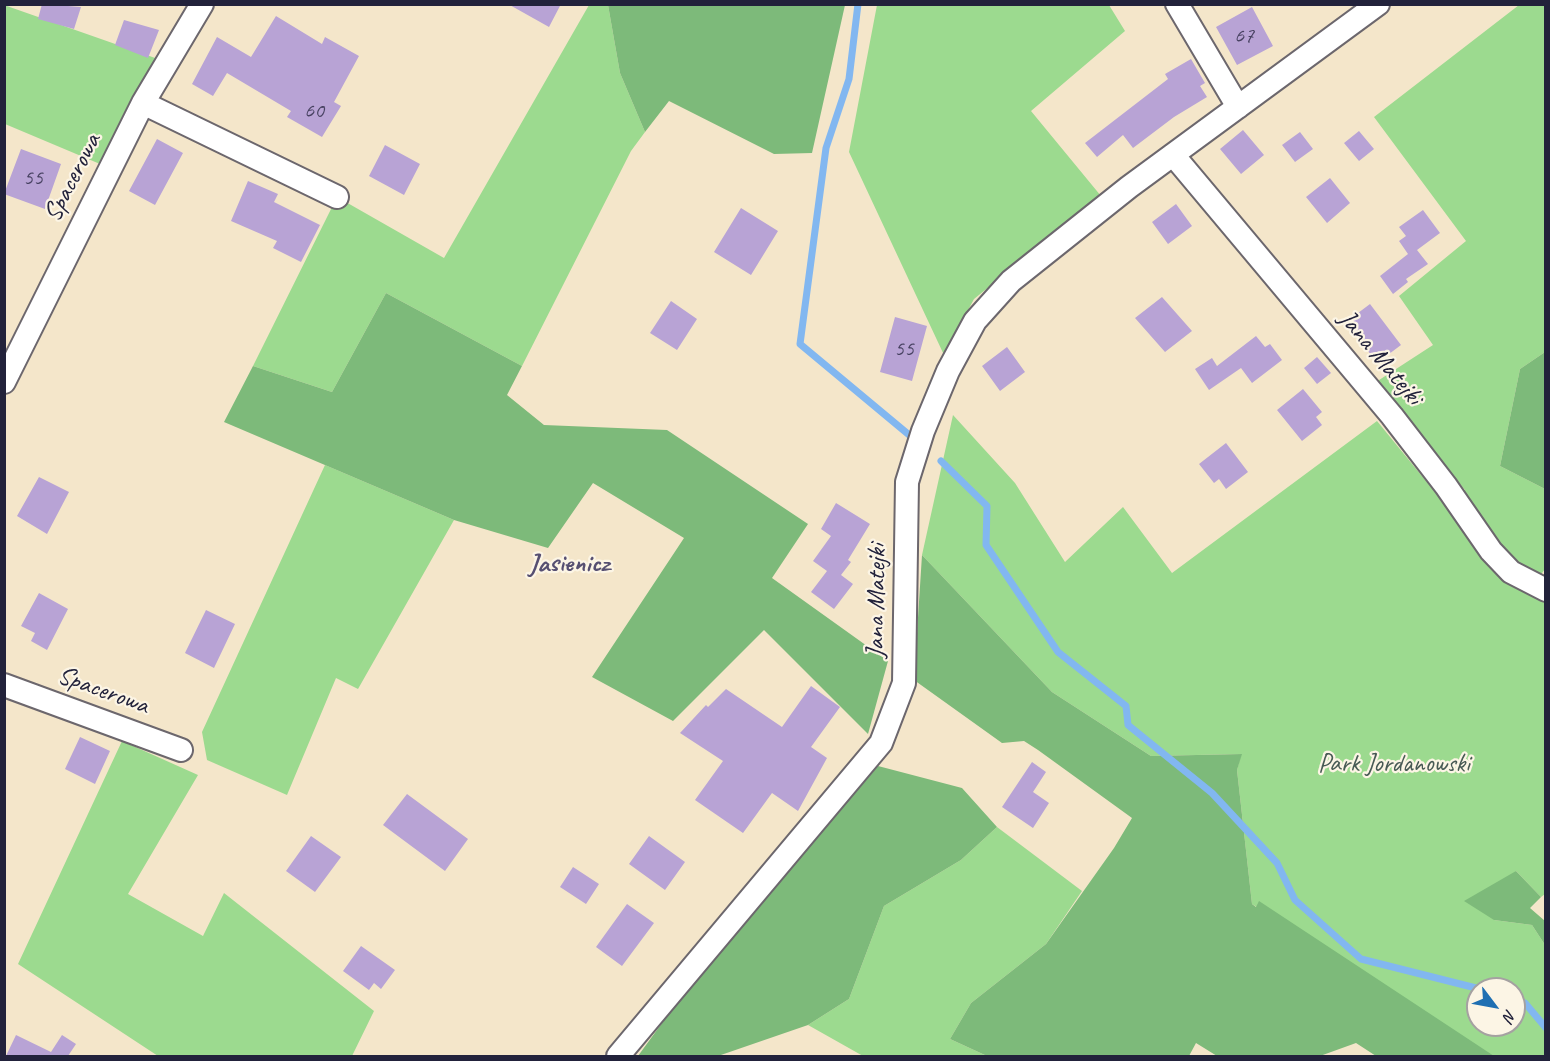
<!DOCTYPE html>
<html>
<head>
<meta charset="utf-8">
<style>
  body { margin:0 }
  #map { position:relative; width:1550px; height:1061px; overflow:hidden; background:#f4e6ca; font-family:Caveat,sans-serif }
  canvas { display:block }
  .frame { position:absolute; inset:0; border:6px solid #22223b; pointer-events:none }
  .north { position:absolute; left:1466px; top:977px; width:60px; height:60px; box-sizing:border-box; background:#fcf5e5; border:2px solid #a5a1a1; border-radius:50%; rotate:122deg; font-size:16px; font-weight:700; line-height:24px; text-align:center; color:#22223b }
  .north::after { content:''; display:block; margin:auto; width:21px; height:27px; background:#1f6fb2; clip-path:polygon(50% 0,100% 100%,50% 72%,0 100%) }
</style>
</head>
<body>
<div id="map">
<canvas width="1550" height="1061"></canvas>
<div class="frame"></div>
<div class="north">N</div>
</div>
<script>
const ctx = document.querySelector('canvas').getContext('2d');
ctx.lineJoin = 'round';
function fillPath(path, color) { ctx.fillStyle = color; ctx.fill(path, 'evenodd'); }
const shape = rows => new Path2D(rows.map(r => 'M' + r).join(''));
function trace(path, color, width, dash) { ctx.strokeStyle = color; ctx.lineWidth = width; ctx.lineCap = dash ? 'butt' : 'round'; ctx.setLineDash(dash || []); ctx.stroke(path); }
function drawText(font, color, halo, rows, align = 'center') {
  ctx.font = font + ' Caveat,sans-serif'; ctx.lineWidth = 4.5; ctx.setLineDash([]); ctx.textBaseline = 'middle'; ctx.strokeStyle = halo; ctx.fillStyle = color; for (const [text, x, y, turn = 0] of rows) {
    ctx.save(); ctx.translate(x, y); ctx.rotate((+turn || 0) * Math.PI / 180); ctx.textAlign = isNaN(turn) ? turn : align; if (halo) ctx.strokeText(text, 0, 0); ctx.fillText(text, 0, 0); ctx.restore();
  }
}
const green = shape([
  [4,5,158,59,100,164,5,124],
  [589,5,608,5,620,73,645,132,631,151,522,366,386,293,332,392,253,366,337,197,444,258],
  [877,5,1109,5,1125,31,1031,111,1101,196,974,299,944,355,849,152],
  [1519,5,1545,5,1545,352,1520,369,1500,466,1545,489,1545,569,1539,577,1546,593,1545,894,1541,897,1516,871,1494,920,1532,925,1545,945,1545,1056,1483,1056,1252,904,1237,770,1241,754,1151,756,1052,692,922,555,953,415,1015,483,1065,562,1123,507,1172,573,1377,421,1444,503,1465,490,1376,382,1433,345,1399,296,1466,241,1374,117],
  [1478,989,1514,989,1514,1025,1478,1025],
  [325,465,454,520,358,689,336,678,287,795,207,760,202,732],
  [122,741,198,775,128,894,203,936,224,893,374,1011,352,1056,158,1056,18,964],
  [997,827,1082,891,1046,944,971,1003,950,1039,987,1056,863,1056,808,1025,849,999,884,906,961,860]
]);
const forest = shape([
  [608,5,845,5,812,153,774,154,669,101,645,132,620,73],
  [386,293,522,366,507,395,544,425,667,430,808,524,772,578,888,661,868,734,764,630,673,721,592,677,684,538,593,483,548,548,454,520,224,422,253,366,332,392],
  [1545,352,1545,489,1500,466,1520,369],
  [922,555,1052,692,1151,756,1242,754,1237,770,1252,904,1256,907,1259,901,1494,1056,1376,1056,1356,1043,1320,1056,1217,1056,1196,1043,1189,1056,987,1056,950,1039,971,1003,1046,944,1114,848,1132,818,1038,750,1024,741,1002,743,914,680],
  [878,766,962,788,997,827,961,860,884,906,849,999,808,1025,718,1056,638,1056,689,986],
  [1516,871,1541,897,1530,908,1545,921,1545,945,1532,925,1494,920,1464,901]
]);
const stream = shape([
  [858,4,849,79,826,148,800,344,914,439],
  [941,461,987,506,986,545,1058,652,1126,706,1128,725,1212,793,1277,863,1295,900,1361,959,1480,989],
  [1514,999,1525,1003,1546,1028]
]);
const building = shape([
  [42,4,81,7,74,29,38,19],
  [508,4,561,4,549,27],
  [1252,7,1273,46,1237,65,1216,27],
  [276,16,322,44,325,37,359,56,334,102,341,106,322,137,287,117,291,111,227,73,213,96,192,84,217,37,251,57],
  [124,20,159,30,148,58,115,45],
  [1191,59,1205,83,1200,86,1207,97,1174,117,1133,148,1123,135,1097,157,1085,143,1168,79,1165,74],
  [1243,130,1264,155,1241,174,1220,149],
  [1359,131,1374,149,1359,161,1344,143],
  [1300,132,1313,149,1295,162,1282,145],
  [157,139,183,153,155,205,129,191],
  [385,145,420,164,404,195,369,176],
  [21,149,61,164,45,209,4,194],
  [1330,178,1350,203,1327,223,1306,197],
  [248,181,278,194,274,202,320,225,301,262,273,248,277,241,231,221],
  [1176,204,1192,226,1168,244,1152,222],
  [741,208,778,231,751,275,714,252],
  [1423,210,1440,233,1417,250,1428,264,1406,279,1408,282,1393,294,1380,276,1408,254,1399,241,1406,236,1399,227],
  [1162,297,1192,331,1165,352,1135,318],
  [671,301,697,319,677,350,650,333],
  [1370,304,1401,345,1377,363,1346,322],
  [895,317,927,326,912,381,880,372],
  [1256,336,1265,347,1270,344,1282,360,1252,383,1241,368,1209,390,1195,369,1212,358,1217,366],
  [1007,347,1025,372,1000,391,982,366],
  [1317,357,1331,373,1317,384,1304,368],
  [1303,389,1322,412,1316,417,1322,425,1302,441,1277,410],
  [1226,443,1248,472,1226,489,1219,479,1214,483,1199,464],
  [39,477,69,492,47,534,17,516],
  [836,503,870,524,848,560,851,562,841,575,853,584,834,609,811,592,827,571,813,561,831,536,821,529],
  [39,593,68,609,47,650,31,641,35,633,21,626],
  [206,610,235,624,214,668,185,653],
  [811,686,840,707,811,747,827,758,798,811,772,793,743,833,695,800,723,761,680,733,706,705,708,707,726,689,782,727],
  [80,737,110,751,95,784,65,769],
  [1032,762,1046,772,1033,792,1049,803,1033,828,1002,807],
  [407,794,468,839,445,871,383,825],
  [311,836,341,857,315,892,286,871],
  [649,836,685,862,665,890,629,864],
  [573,867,599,884,586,904,560,887],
  [627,904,654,923,622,966,596,947],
  [361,946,395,970,381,989,374,983,369,990,343,971],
  [16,1035,51,1052,62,1035,76,1044,68,1056,6,1056]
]);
const minor = shape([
  [1177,4,1238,107],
  [143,103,337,197],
  [1174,156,1392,416,1446,486,1491,551,1511,572,1546,590],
  [4,382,143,103,202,4],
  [4,685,181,750],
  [618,1056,881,743,904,683,907,482,923,431,948,371,975,321,1011,281,1129,187,1378,4]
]);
const numberNames = [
  ["67",1244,36],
  ["60",314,111],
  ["55",33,178],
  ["55",904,349]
];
const streetNames = [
  ["Spacerowa",73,178,-63],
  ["Jana Matejki",1380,358,50],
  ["Jana Matejki",877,601,-89],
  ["Spacerowa",103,691,20]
];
const parkNames = [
  ["Park Jordanowski",1394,764]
];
const neighbourhoodNames = [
  ["Jasienicz",569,564]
];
fillPath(green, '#9cda8f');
fillPath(forest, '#7dba7a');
trace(stream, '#82b7f0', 7);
fillPath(building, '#b8a3d5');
trace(minor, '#6c676d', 26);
trace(minor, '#fff', 22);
drawText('22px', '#484262', null, numberNames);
drawText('26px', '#22223b', '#fcf5e5', streetNames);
drawText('26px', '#475954', '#fcf5e5', parkNames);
drawText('bold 27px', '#564f71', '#fcf5e5', neighbourhoodNames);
</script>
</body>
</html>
